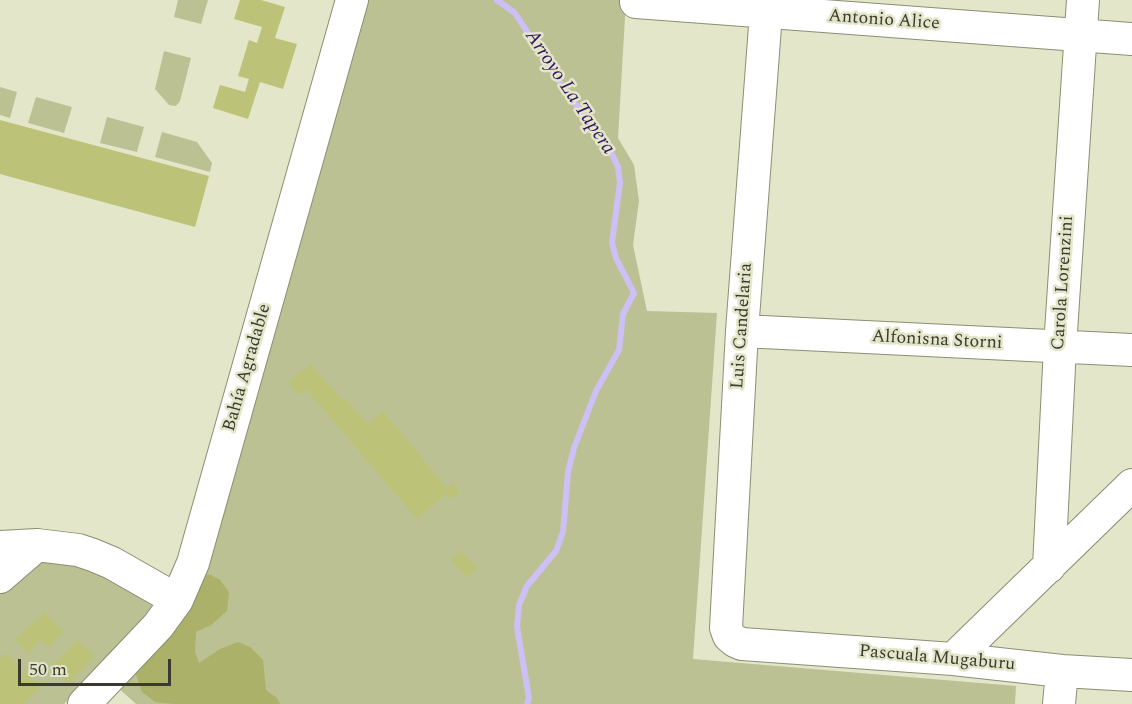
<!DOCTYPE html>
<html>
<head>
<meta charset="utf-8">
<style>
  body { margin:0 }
  #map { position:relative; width:1132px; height:704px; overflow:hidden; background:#e3e6c9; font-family:Spectral,serif }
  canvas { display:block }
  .scale { position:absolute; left:18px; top:659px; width:153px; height:27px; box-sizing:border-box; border:3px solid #3a3b30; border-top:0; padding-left:8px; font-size:18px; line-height:21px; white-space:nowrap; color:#3a3b30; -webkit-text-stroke:4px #e3e6c9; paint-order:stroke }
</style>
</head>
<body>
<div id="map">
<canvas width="1132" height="704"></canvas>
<div class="scale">50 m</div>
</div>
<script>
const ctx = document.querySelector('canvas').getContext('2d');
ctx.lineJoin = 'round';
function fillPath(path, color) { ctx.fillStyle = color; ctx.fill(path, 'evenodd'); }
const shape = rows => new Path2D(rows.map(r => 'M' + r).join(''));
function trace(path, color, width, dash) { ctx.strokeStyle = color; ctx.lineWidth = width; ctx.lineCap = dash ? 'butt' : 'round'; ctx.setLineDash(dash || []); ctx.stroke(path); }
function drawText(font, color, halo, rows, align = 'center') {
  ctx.font = font + ' Spectral,serif'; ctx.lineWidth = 5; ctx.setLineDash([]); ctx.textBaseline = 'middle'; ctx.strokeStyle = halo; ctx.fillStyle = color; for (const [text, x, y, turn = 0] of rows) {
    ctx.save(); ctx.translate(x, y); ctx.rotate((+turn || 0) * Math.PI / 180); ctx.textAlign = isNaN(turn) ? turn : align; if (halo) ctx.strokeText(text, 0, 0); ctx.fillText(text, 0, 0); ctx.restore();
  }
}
const green = shape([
  [178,0,208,0,201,24,174,17],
  [361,0,626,0,618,138,634,165,639,201,633,245,647,311,717,313,693,659,1016,686,1015,704,136,704,115,685,176,615],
  [164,51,191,58,180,101,176,106,169,105,155,89],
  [0,87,17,92,10,118,0,115],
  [36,97,72,107,64,133,28,123],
  [107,117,144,127,137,152,100,143],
  [162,132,197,142,212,163,210,172,155,157],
  [0,552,79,560,159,606,132,638,64,704,0,704]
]);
const forest = shape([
  [200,573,211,575,220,580,229,592,227,611,211,625,196,632,195,652,199,663,220,649,238,642,250,647,263,660,266,690,277,698,280,704,174,704,155,702,142,692,134,669]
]);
const stream = shape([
  [497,0,515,13,560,83,611,152,618,167,620,182,612,243,616,258,634,293,623,314,619,350,596,391,574,448,568,472,563,532,556,551,527,586,519,605,517,627,529,698,527,704]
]);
const building = shape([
  [240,0,261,0,285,7,275,38,297,44,283,89,260,82,248,119,213,108,220,85,245,92,249,79,238,76,249,40,257,43,262,27,234,19],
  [0,120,209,176,195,227,0,174],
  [310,364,343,401,346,399,368,424,383,411,447,488,453,483,460,493,452,499,447,493,417,519,306,389,298,395,288,383],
  [461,551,477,568,466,577,451,560],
  [44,612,64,632,48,647,41,640,28,653,15,639],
  [78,640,95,656,68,684,51,667],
  [6,653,40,687,23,704,0,704,0,658]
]);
const minor = shape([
  [767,0,742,331,726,628,729,636,735,641,742,644,953,659,1062,671,1132,675],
  [636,2,1132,39],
  [742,331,1132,350],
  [0,547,37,545,78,550,93,555,112,563,177,600],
  [1049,567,1060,347,1083,0],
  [0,577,37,545],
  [953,659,1132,485],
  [84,704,158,626,177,600,193,563,352,0],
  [1059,704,1062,671]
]);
const streetNames = [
  ["Antonio Alice",884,21,4],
  ["Carola Lorenzini",1064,283,-86],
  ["Luis Candelaria",743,326,-86],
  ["Alfonisna Storni",937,341,3],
  ["Bahía Agradable",248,368,-74],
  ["Pascuala Mugaburu",937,659,5]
];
const waterNames = [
  ["Arroyo La Tapera",569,93,56]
];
fillPath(green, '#bcc193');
fillPath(forest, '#abb168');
trace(stream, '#cdc0f7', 6);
fillPath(building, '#bcc379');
trace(minor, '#8b8e73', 34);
trace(minor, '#fff', 32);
drawText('18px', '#3a3b30', '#e3e6c9', streetNames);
drawText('italic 20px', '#321360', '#e3e6c9', waterNames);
</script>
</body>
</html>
